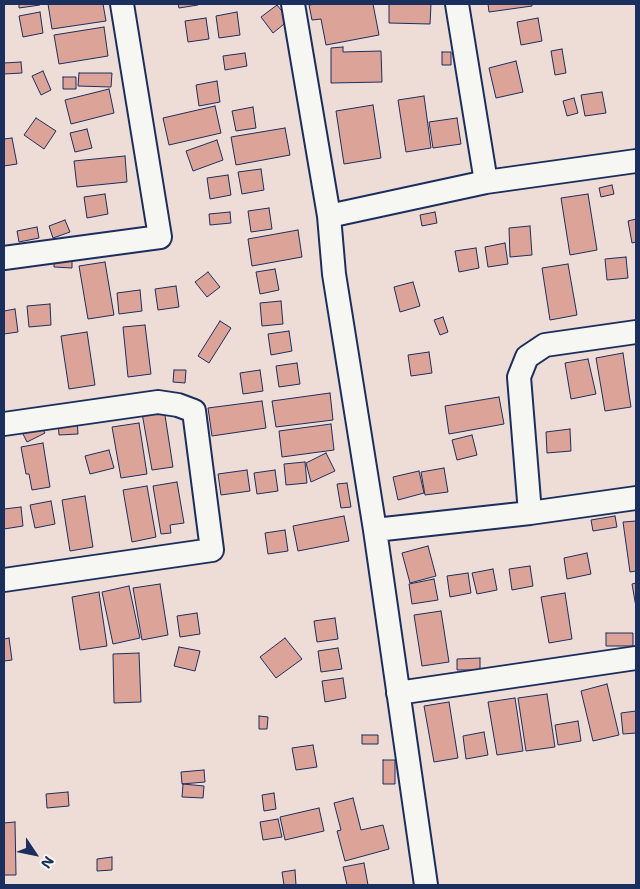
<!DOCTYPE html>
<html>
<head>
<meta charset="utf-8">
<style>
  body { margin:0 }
  #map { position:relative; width:640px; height:889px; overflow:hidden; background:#eeddd7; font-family:"Shantell Sans",sans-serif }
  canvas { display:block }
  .frame { position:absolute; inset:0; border:5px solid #1b2f5e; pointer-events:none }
  .north { position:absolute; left:10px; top:829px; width:50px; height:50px; -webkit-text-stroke:4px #f6f6f2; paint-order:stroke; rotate:124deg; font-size:14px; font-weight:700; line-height:20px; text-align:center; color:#1b2f5e }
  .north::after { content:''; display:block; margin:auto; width:18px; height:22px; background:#1b2f5e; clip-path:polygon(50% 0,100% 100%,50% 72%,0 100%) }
</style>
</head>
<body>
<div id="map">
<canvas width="640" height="889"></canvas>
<div class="frame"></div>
<div class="north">N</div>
</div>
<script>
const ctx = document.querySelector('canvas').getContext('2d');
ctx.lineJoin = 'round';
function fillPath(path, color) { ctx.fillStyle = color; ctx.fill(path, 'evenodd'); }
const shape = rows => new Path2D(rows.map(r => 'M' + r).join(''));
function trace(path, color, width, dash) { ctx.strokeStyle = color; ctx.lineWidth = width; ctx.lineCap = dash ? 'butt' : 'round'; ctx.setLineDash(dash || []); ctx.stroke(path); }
const building = shape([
  [19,4,40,4,40,5,19,8,19,4],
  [48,4,103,4,106,21,52,29,48,4],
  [178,4,198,4,198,5,179,8,178,4],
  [317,4,373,4,379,35,326,45,321,19,312,20,309,5,317,4],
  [389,4,431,4,430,24,389,23,389,4],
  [488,4,532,4,532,6,489,12,488,4],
  [277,5,289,20,273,33,261,17,277,5],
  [40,12,43,33,23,37,19,16,40,12],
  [237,12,240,35,219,38,216,16,237,12],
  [206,18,209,39,188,42,185,21,206,18],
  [538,18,542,41,521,45,517,22,538,18],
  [104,27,108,56,59,64,54,35,104,27],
  [343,47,343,52,381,51,382,82,331,83,331,48,343,47],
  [562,49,566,73,555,75,551,51,562,49],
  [442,52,451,52,451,65,442,65,442,52],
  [245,53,247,66,225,70,223,56,245,53],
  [516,61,523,92,496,98,489,68,516,61],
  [21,62,22,73,4,74,4,63,21,62],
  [43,71,51,90,41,95,32,76,43,71],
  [79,73,112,73,111,87,78,86,79,73],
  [63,77,76,77,76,89,63,89,63,77],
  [217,81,220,102,199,106,196,85,217,81],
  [109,89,114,113,71,124,65,100,109,89],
  [602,92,606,113,585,116,581,95,602,92],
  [424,96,431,148,406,152,398,100,424,96],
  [574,98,578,113,567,116,563,101,574,98],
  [373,105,381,158,344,164,336,111,373,105],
  [215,106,221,133,169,145,163,118,215,106],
  [253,107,256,128,236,131,232,111,253,107],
  [36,118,56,131,44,149,24,135,36,118],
  [457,118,461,144,433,148,429,122,457,118],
  [285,128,290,155,236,165,231,137,285,128],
  [87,129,92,148,75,152,70,133,87,129],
  [12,138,17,164,4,166,4,139,12,138],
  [217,140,223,160,193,171,186,151,217,140],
  [125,156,127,182,77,187,74,161,125,156],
  [261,169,264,190,242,194,238,172,261,169],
  [228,175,231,195,210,199,207,178,228,175],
  [612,185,614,194,601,197,599,188,612,185],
  [105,194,108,214,87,218,84,197,105,194],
  [588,194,597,250,570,255,561,198,588,194],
  [269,208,272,229,251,232,248,211,269,208],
  [230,212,231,223,210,225,209,214,230,212],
  [435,212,437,223,422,226,420,215,435,212],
  [636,219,636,242,632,243,628,221,636,219],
  [65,220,70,232,53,238,49,226,65,220],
  [530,226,532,255,510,257,509,228,530,226],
  [37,227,39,238,19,242,17,231,37,227],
  [298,230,302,257,252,266,248,239,298,230],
  [505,243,508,264,488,267,485,247,505,243],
  [476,248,479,268,459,272,455,251,476,248],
  [54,256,72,257,72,268,54,267,54,256],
  [626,257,628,278,607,280,605,259,626,257],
  [105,262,114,315,88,319,79,266,105,262],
  [568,264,577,315,550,320,542,268,568,264],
  [275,269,279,290,260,294,256,272,275,269],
  [208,272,220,287,207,297,195,282,208,272],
  [413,282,420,306,400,312,394,287,413,282],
  [176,286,179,307,158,310,155,289,176,286],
  [140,290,142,311,119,314,117,293,140,290],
  [281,301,283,324,262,326,260,303,281,301],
  [50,304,51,325,29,327,27,306,50,304],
  [15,309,18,332,4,334,4,311,15,309],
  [443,317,448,332,440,335,434,320,443,317],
  [220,321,231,328,209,363,198,356,220,321],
  [145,325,151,374,128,377,123,327,145,325],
  [289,331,292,351,271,355,268,334,289,331],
  [87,332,95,385,69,389,61,336,87,332],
  [429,352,432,373,411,376,408,355,429,352],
  [623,353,631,407,605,411,596,358,623,353],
  [588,359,596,394,571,399,565,363,588,359],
  [297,363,300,384,279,387,276,366,297,363],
  [174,370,186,370,185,383,173,382,174,370],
  [260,370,263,391,243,394,240,373,260,370],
  [330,393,333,420,276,427,272,401,330,393],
  [499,397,504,424,449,434,445,406,499,397],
  [262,401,266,428,212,436,208,408,262,401],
  [164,409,173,467,152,470,142,413,164,409],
  [77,419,78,434,59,435,58,420,77,419],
  [139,423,147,474,121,478,112,427,139,423],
  [40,424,45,433,27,442,22,432,40,424],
  [331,424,334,450,282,457,279,431,331,424],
  [570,429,571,451,547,453,546,432,570,429],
  [472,435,477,455,457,460,452,440,472,435],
  [43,443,50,487,32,490,29,474,26,474,21,447,43,443],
  [109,450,114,468,90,474,85,456,109,450],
  [326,453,335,471,311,482,306,463,326,453],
  [305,462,307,483,286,485,284,464,305,462],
  [444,468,448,492,425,495,421,472,444,468],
  [247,470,250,491,221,495,218,474,247,470],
  [275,470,278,491,257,494,254,473,275,470],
  [419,471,424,493,398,500,393,477,419,471],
  [177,482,184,523,170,525,171,533,161,534,153,486,177,482],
  [347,483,351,507,341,508,337,484,347,483],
  [147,486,156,537,132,542,123,490,147,486],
  [85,496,93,547,70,551,62,500,85,496],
  [51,501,55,524,35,528,30,505,51,501],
  [21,507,23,526,4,529,4,509,21,507],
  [344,516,349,541,298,551,293,526,344,516],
  [615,516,617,527,593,531,591,520,615,516],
  [636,521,636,571,630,572,623,522,636,521],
  [285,530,288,551,268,554,265,533,285,530],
  [428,546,436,576,410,583,402,553,428,546],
  [587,553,591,574,567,579,564,558,587,553],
  [530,566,533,586,512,590,509,569,530,566],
  [493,569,497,590,477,594,472,573,493,569],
  [468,573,471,593,450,597,447,576,468,573],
  [434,579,438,600,412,604,409,584,434,579],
  [636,583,636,607,632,584,636,583],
  [160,584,168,635,142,640,133,588,160,584],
  [129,586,140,638,113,644,102,592,129,586],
  [99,592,107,646,80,650,72,597,99,592],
  [565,593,572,639,549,643,541,597,565,593],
  [441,611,449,662,422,666,414,615,441,611],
  [197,613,200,634,180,637,177,616,197,613],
  [335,618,338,639,317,642,314,621,335,618],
  [606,633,633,633,633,646,606,646,606,633],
  [9,638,12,660,4,661,4,639,9,638],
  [285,638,302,659,276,678,260,657,285,638],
  [179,647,200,651,195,671,174,666,179,647],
  [338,648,342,669,321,672,318,651,338,648],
  [139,653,141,702,114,703,113,654,139,653],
  [480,658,480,670,457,670,457,659,480,658],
  [343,678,346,698,325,702,322,681,343,678],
  [607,684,619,735,593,741,581,691,607,684],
  [547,694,555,747,526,751,518,698,547,694],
  [515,698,523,751,497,755,488,702,515,698],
  [449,702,458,758,434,762,424,706,449,702],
  [636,711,636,733,623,734,621,713,636,711],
  [259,716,268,717,267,729,259,729,259,716],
  [578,721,581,741,558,745,555,725,578,721],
  [484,732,488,755,466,759,463,736,484,732],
  [362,735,378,735,378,744,362,744,362,735],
  [313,745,317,767,296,770,292,748,313,745],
  [383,760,395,760,395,784,383,784,383,760],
  [204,770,205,782,182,784,181,772,204,770],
  [183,784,204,786,203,798,182,797,183,784],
  [68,792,69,806,47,808,46,794,68,792],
  [274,793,276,809,264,811,262,795,274,793],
  [353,798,361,830,383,825,389,849,345,861,337,831,341,830,334,803,353,798],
  [319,808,324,831,285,840,280,817,319,808],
  [278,819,282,837,263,840,260,822,278,819],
  [15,822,16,875,4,875,4,823,15,822],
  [112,857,112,870,97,871,97,859,112,857],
  [364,863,368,885,347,885,343,867,364,863],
  [295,870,296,885,284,885,282,872,295,870]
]);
const minor = shape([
  [293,4,329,216,334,274,375,530,426,885],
  [457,4,486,182],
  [329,216,486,182,636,161],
  [4,258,160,237,122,4],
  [4,424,158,402,178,405,194,411,212,550,4,580],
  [530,513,519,377,527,357,545,345,636,332],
  [375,530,530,513,636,498],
  [398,693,636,658]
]);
fillPath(building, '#dca398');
trace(building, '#1b2f5e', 1);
trace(minor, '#1b2f5e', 26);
trace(minor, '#f6f6f2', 22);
</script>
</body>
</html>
